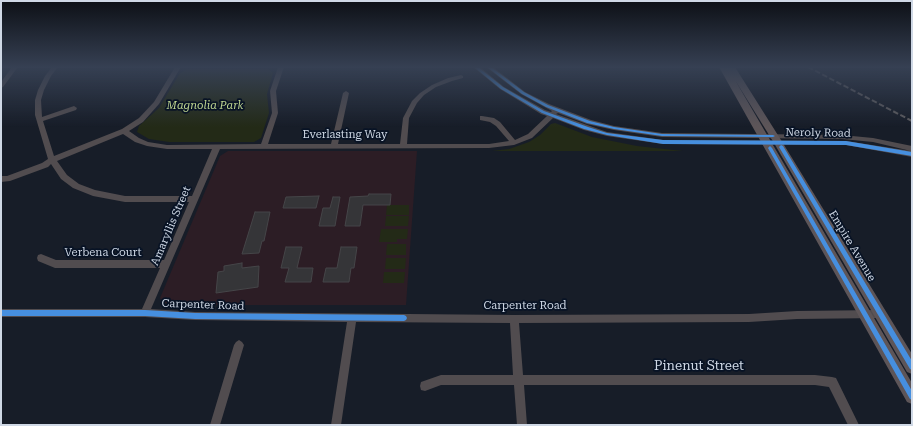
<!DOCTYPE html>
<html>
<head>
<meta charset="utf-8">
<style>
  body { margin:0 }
  #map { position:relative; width:913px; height:426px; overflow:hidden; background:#171d28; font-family:"Roboto Serif",serif }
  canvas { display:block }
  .frame { position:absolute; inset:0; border:2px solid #cfd8e5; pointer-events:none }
</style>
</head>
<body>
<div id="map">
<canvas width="913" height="426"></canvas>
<div class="frame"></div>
</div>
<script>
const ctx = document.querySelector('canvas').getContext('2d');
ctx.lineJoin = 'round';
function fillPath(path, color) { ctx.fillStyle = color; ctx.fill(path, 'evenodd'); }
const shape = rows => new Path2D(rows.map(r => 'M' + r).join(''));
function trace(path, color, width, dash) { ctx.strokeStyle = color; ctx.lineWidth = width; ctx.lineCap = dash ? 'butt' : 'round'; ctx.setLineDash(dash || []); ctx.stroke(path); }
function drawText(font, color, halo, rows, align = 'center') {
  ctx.font = font + ' "Roboto Serif",serif'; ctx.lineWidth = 3.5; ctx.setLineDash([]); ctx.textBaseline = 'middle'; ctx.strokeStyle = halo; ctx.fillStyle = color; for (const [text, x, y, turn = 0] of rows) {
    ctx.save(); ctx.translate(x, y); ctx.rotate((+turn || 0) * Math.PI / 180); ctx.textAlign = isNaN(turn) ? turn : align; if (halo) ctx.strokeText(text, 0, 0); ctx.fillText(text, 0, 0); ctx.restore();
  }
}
const education = shape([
  [228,151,417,151,406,305,207,305,164,303,160,298,220,156]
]);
const green = shape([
  [187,69,269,69,273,73,267,94,269,113,261,138,254,142,169,142,149,139,137,132,139,126,159,108,180,73],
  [555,123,592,137,637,146,683,151,492,151,509,149,529,142,540,135,551,124],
  [387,205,409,205,409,215,386,215],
  [386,216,409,216,408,226,385,226],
  [381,229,408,229,407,239,397,239,397,242,379,242],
  [387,244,406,244,406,255,386,255],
  [386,258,406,258,405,269,385,269],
  [384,272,405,272,404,283,383,283]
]);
const building = shape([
  [369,194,391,194,390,205,363,205,360,226,345,226,350,197,368,196,369,194],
  [319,196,316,208,283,208,286,197,319,196],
  [333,197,340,197,335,226,319,226,323,208,330,208,333,197],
  [255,212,270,212,264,241,262,241,259,253,242,254,255,212],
  [286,247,302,247,297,268,313,268,311,282,285,282,289,268,281,268,286,247],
  [341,247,357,247,354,268,351,268,349,282,323,282,326,268,337,268,341,247],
  [242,263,242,268,259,266,258,287,216,293,218,272,224,271,224,266,242,263]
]);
const minor = shape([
  [12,67,18,67,3,87,1,88,1,82,12,67],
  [52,67,58,67,51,76,44,90,41,100,42,117,74,106,77,108,76,110,43,121,54,156,122,129,139,118,154,102,175,67,181,67,159,104,143,122,129,131,139,138,148,142,167,145,261,144,272,113,270,91,278,67,284,67,276,91,278,113,268,144,331,144,343,93,346,91,349,93,338,144,400,144,403,118,412,101,420,93,432,85,448,78,461,75,463,76,463,78,452,81,436,87,424,95,417,103,409,118,407,144,489,144,509,141,496,126,490,122,480,120,480,116,482,116,494,118,500,122,515,140,528,134,547,116,541,114,500,89,473,67,480,67,504,87,545,110,551,112,552,111,521,94,486,67,493,67,525,92,549,104,591,120,614,126,662,133,842,135,873,138,912,146,912,157,846,145,663,144,607,136,584,130,553,118,532,138,514,145,489,148,220,149,151,309,195,312,514,315,749,314,797,311,881,310,884,311,886,314,884,317,881,318,797,319,749,322,519,323,523,375,815,375,832,377,836,378,859,425,848,425,829,387,815,385,524,385,527,425,517,425,514,385,441,385,425,391,421,390,420,386,421,382,441,375,513,375,510,323,356,322,341,425,331,425,347,322,195,320,145,317,1,317,1,309,142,309,160,268,55,268,38,261,37,258,38,255,41,254,56,260,164,260,189,202,125,202,93,196,73,188,61,179,51,164,48,167,10,181,1,182,1,176,7,176,42,163,48,159,35,115,35,100,38,90,45,76,52,67],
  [558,113,587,124,614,130,662,137,842,139,873,142,911,151,846,141,663,140,607,132,556,114,558,113],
  [123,134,135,142,147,146,167,149,212,149,192,196,125,196,95,190,79,184,67,175,57,161,123,134],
  [239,340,242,342,244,345,220,425,210,425,234,345,236,342,239,340]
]);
const major = shape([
  [719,67,735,67,781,140,912,354,912,374,907,372,774,143,735,80,912,383,912,404,907,402,719,67]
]);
const rail = shape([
  [808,67,912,121]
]);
const cycleway = shape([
  [474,67,478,67,503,87,544,111,588,127,607,133,663,140,846,141,912,152,912,156,846,145,663,144,607,135,584,129,542,113,501,89,474,67],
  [487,67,491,67,524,92,548,105,590,121,614,127,662,134,773,135,775,136,773,137,662,136,614,129,587,123,546,107,522,94,487,67],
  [781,145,783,146,912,361,912,370,910,369,779,147,781,145],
  [770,146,772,148,912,391,912,400,910,399,768,148,770,146],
  [1,310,145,310,195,313,404,315,406,316,407,318,406,320,404,321,195,319,145,316,1,316,1,310]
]);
const parkNames = [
  ["Magnolia Park",205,106]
];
const streetNames = [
  ["Neroly Road",818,133,1],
  ["Everlasting Way",345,135],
  ["Amaryllis Street",171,226,-67],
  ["Empire Avenue",852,246,59],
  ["Verbena Court",103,253],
  ["Carpenter Road",203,305,2],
  ["Carpenter Road",525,306]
];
const nearStreetnames = [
  ["Pinenut Street",699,366]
];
fillPath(education, '#2c1d25');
fillPath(green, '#232a17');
fillPath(building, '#353538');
trace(building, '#454548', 1);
fillPath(minor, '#514c4f');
fillPath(major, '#5d5558');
trace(rail, '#5c5b5e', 2, [5.5, 2.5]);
fillPath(cycleway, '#468fdf');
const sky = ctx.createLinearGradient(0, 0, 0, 127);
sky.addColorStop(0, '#0d1016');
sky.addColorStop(0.53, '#364053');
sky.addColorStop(1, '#36405300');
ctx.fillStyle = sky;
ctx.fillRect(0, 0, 913, 127);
drawText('italic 11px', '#bfd690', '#081325', parkNames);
drawText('11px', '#cfd8e5', '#081325', streetNames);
drawText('13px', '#cfd8e5', '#081325', nearStreetnames);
</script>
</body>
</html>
